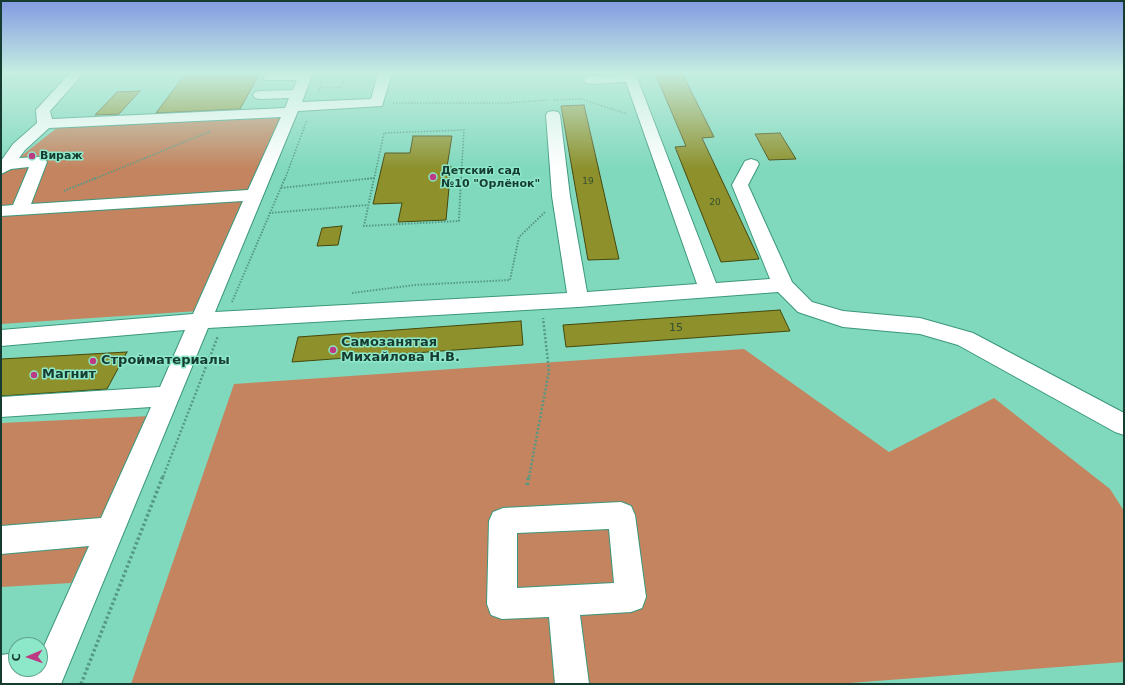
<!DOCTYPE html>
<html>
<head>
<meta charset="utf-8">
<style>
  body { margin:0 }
  #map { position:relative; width:1125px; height:685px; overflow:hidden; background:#80d9bd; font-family:"DejaVu Sans",sans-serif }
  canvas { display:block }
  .frame { position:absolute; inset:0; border:2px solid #163c31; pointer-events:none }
  .north { position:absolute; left:8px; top:637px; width:40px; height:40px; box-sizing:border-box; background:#8de7c9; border:1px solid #5da38c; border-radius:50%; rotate:268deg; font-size:11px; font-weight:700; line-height:16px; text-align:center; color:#163c31 }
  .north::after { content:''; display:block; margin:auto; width:14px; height:18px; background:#bd3b82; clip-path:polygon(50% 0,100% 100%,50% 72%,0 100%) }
</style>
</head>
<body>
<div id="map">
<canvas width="1125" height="685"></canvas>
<div class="frame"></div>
<div class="north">С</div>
</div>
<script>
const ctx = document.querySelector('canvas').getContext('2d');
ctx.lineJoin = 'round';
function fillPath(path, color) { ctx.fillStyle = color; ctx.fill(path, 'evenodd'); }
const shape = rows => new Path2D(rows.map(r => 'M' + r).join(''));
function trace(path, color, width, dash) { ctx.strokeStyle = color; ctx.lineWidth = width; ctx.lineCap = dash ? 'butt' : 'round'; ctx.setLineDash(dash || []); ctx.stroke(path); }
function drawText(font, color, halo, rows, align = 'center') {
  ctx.font = font + ' "DejaVu Sans",sans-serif'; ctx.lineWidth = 3; ctx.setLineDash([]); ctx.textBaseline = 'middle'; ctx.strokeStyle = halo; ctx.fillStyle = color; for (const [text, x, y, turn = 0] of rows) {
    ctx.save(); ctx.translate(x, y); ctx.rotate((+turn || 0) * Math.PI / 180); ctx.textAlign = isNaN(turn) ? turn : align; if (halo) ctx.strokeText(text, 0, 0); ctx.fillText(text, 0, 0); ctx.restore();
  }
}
const green = shape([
  [281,118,198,311,1,324,1,172,58,127],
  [744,349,889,452,994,398,1110,489,1124,511,1124,662,837,684,131,684,234,384],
  [151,416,71,583,1,587,1,423]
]);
const building = shape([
  [186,73,260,73,240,109,156,113,186,73],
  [655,73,682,73,714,137,702,138,759,259,721,262,675,147,686,146,655,73],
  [140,91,119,114,95,115,117,92,140,91],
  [584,105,619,259,588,260,561,106,584,105],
  [780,133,796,159,769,160,755,134,780,133],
  [413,136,452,136,447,167,451,166,446,220,398,222,402,203,373,204,385,153,410,153,413,136],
  [342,226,338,245,317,246,322,228,342,226],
  [780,310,790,331,566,347,563,325,780,310],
  [521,321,523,345,292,362,298,337,521,321],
  [127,352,107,389,1,396,1,359,127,352]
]);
const pathFar3 = shape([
  [1,81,40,73],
  [320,88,341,87,347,73],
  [318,93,325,73],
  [554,100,581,99,627,114],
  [393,103,507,103,549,100],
  [94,179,211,131],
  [285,179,307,120],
  [367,179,374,178],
  [374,179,384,133,464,130,461,179]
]);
const pathFar2 = shape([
  [374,178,364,226,459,221,461,178],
  [281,188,374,178],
  [64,191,96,178],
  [269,213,368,205],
  [352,293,415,285,510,280,519,237,545,212],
  [232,302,285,178]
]);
const pathFar1 = shape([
  [163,477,218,336],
  [529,477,549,371,543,318]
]);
const path = shape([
  [527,485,529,476],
  [81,684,163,476]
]);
const minor = shape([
  [70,73,84,73,50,111,52,119,285,108,289,98,260,99,255,98,253,95,255,92,260,91,293,90,297,80,265,80,263,77,269,73,313,73,302,102,371,99,378,73,392,73,382,106,298,111,215,312,567,293,552,196,546,115,548,112,553,111,558,112,560,115,570,196,587,292,697,284,626,82,591,84,586,83,584,80,586,77,591,76,636,75,716,283,770,279,732,185,745,161,751,159,757,161,759,164,748,185,792,282,812,302,843,311,920,318,973,333,1124,413,1124,435,1115,432,958,345,920,334,843,327,798,312,778,292,578,307,208,328,61,684,1,684,1,655,16,653,16,669,40,669,40,655,89,546,1,554,1,526,101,518,151,407,1,417,1,397,160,387,185,330,1,346,1,330,193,314,243,201,1,216,1,206,13,205,29,167,11,169,1,174,1,161,13,144,37,123,36,110,70,73],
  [281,117,248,190,31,204,47,162,45,159,39,157,19,158,25,150,49,128,281,117],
  [621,502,631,506,635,515,646,597,642,608,631,612,580,615,589,684,555,684,549,617,502,619,491,615,487,604,489,521,493,512,503,508,621,502],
  [609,529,614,583,517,588,517,533,609,529]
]);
const markers = [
  [32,156,4,"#bd3b82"],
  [433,177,4,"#bd3b82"],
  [333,350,4,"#bd3b82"],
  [93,361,4,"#bd3b82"],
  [34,375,4,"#bd3b82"]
];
const farNumbernames = [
  ["19",588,182],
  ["20",715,203]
];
const farPoinames = [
  ["Вираж",40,156],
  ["Детский сад",441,171],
  ["№10 \"Орлёнок\"",441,184]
];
const numberNames = [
  ["15",676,328]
];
const poiNames = [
  ["Самозанятая",341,343],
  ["Михайлова Н.В.",341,358],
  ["Стройматериалы",101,361],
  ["Магнит",42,375]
];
fillPath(green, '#c3845f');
fillPath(building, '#8d902b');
trace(building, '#45470c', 1);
trace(minor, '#3b977c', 2);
trace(pathFar3, '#559984', 1.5, [1.5, 1.5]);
trace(pathFar2, '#559984', 2, [1.5, 1.5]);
trace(pathFar1, '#559984', 2.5, [2, 2]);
trace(path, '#559984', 3.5, [2.5, 2.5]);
fillPath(minor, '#fff');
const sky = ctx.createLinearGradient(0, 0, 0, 169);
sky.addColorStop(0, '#829ae2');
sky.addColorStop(0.43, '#c6eee1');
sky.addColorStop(1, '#c6eee100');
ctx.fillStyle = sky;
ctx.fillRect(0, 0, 1125, 169);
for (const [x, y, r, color] of markers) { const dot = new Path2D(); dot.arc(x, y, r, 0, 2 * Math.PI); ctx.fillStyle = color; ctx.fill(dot); trace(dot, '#8de7c9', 1.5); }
drawText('9px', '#345130', null, farNumbernames);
drawText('bold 11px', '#163c31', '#8de7c9', farPoinames, 'left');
drawText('11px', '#345130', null, numberNames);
drawText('bold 13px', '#163c31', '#8de7c9', poiNames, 'left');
</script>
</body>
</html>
